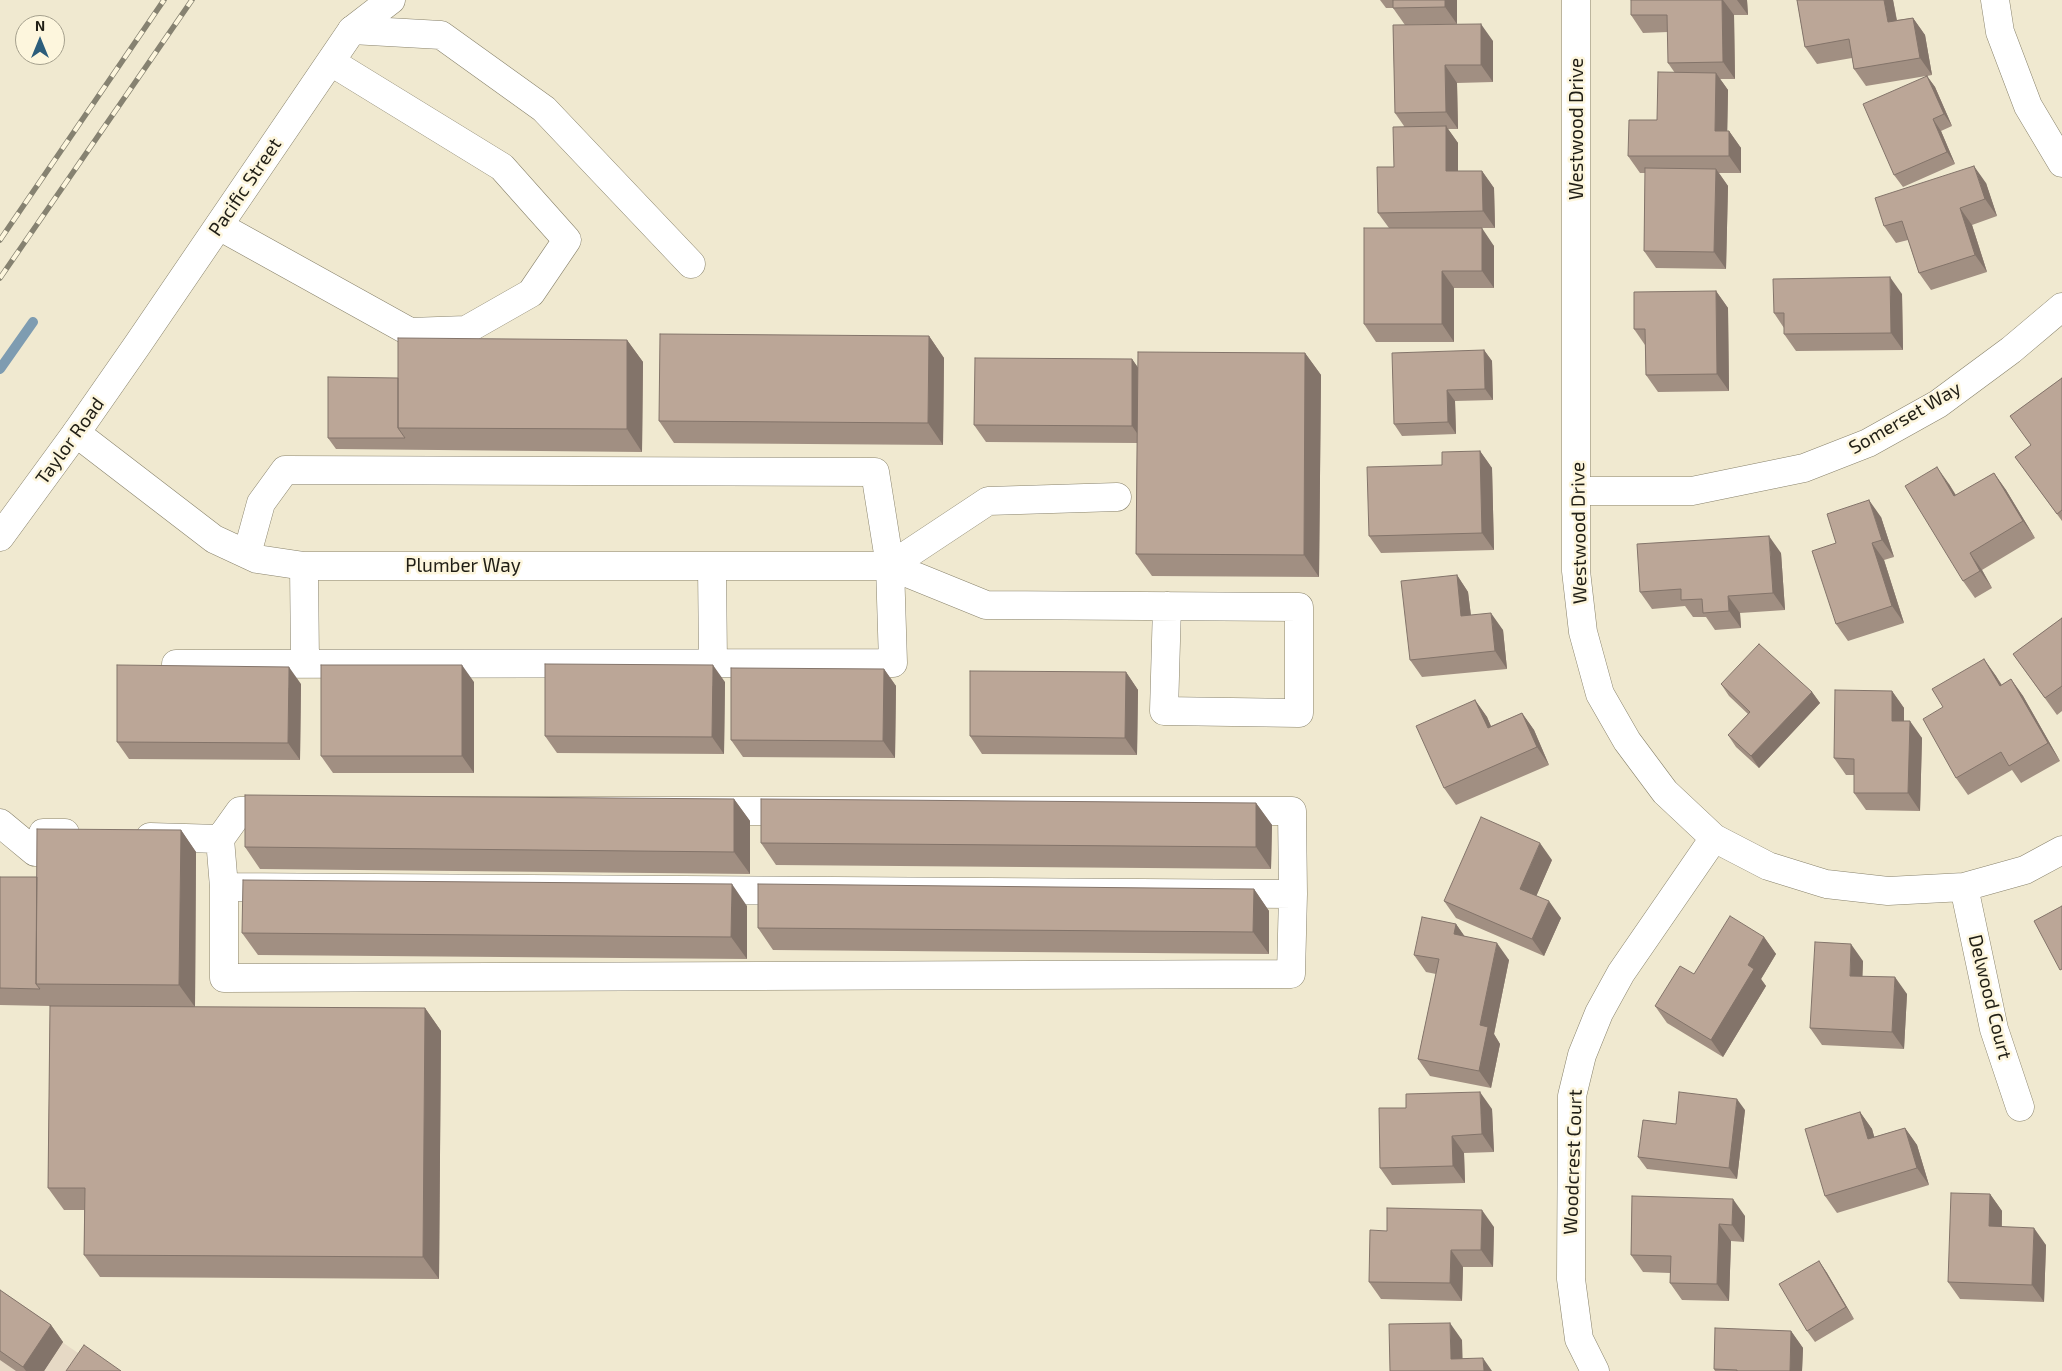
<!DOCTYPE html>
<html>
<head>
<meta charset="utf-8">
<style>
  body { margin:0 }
  #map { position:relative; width:2062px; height:1371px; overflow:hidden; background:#f0e9d0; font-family:"Exo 2",sans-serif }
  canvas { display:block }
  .north { position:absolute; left:15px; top:15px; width:50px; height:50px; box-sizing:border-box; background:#fdf6dd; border:1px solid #a5a08d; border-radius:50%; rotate:0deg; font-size:14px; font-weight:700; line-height:20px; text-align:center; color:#201e15 }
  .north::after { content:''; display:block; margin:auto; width:18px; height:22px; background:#2c5d7b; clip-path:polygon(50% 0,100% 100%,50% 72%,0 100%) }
</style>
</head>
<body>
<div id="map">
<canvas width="2062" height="1371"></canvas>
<div class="north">N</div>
</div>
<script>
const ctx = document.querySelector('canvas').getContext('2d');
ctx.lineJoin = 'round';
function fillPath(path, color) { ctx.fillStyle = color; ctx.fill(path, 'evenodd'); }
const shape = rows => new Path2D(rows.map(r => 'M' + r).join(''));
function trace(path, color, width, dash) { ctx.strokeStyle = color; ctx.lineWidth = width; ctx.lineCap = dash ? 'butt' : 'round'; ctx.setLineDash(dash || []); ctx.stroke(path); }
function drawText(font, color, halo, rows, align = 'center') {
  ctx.font = font + ' "Exo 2",sans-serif'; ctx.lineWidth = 5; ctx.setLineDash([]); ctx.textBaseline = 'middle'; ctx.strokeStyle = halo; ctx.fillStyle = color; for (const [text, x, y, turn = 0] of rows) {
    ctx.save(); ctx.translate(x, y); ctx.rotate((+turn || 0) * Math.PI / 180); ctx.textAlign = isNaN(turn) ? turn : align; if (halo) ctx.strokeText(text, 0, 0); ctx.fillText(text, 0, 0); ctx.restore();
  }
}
const industrial = shape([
  [0,1299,104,1371,0,1371]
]);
const stream = shape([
  [0,369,33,322]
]);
const minor = shape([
  [1576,0,1576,571,1583,632,1600,694,1627,741,1665,792,1714,838,1768,866,1826,884,1888,891,1964,887,2025,870,2062,850],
  [1995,0,2000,32,2028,106,2062,163],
  [352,30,441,35,544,109,691,264],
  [219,226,410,332,466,330,531,293,567,240,502,167,331,62],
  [76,433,214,539,257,559,304,566,890,566,986,605,1299,607,1299,713,1164,711,1167,606],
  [1577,491,1692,491,1804,468,1868,443,1938,404,2011,350,2062,307],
  [304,566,305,663],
  [712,566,713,663],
  [890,566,988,501,1117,497],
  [176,664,893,663,890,566,875,472,285,470,261,503,247,554],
  [240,811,1292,811,1293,894,224,887,220,839,240,811],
  [0,823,35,852,43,833,65,833],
  [150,837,220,839],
  [224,887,224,978,1291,974,1293,894],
  [1964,887,1994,1029,2020,1107],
  [1595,1371,1579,1339,1571,1279,1572,1096,1582,1055,1599,1013,1621,973,1714,838]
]);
const major = shape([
  [0,537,76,433,138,344,352,30,391,0]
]);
const rail = shape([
  [0,240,164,0],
  [0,278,192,0]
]);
const wall = shape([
  [1380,0,1457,0,1457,24,1405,25,1393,8,1386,8],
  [1631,0,1747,0,1748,15,1734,15,1735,79,1720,79,1728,90,1727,131,1729,131,1741,148,1741,173,1719,173,1728,186,1726,269,1656,268,1644,251,1645,173,1640,173,1628,156,1657,120,1675,73,1668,63,1668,32,1643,33,1631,15],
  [1797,0,1893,0,1897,20,1913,18,1925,35,1932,75,1927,76,1935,87,1952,126,1941,131,1955,164,1903,187,1894,175,1926,76,1866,86,1854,69,1852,58,1817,64,1805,47],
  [1393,25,1493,41,1493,82,1457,83,1458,129,1448,129,1458,143,1458,171,1482,171,1494,188,1495,228,1474,228,1494,246,1494,288,1454,288,1454,342,1376,342,1364,324,1389,228,1378,213,1394,167,1404,126,1395,113],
  [1986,183,1997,216,1972,225,1987,272,1931,290,1919,273,1908,240,1896,243,1884,226],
  [1716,291,1728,308,1729,391,1658,392,1646,375,1645,345,1634,329],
  [1902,294,1903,350,1796,351,1784,334,1784,328,1774,313],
  [929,336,944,358,943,445,674,443,659,421],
  [627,340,643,362,642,452,336,449,328,438,398,378],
  [1484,350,1492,361,1493,400,1455,401,1456,434,1402,436,1394,424],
  [1305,353,1321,375,1319,577,1152,576,1136,554,1137,443,986,442,974,425,1132,359,1138,368],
  [2062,378,2062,521,2015,457,2031,445,2010,416],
  [1480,451,1492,468,1494,550,1381,553,1369,536,1442,465],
  [1994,473,2006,490,2035,538,1982,570,1992,588,1975,598,1963,581,1949,484,1956,495],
  [1881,517,1894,557,1884,560,1904,623,1848,641,1836,624],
  [1781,553,1785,610,1740,613,1741,628,1715,630,1706,617,1693,617,1685,606,1652,609,1640,592],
  [1457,575,1468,592,1471,615,1503,630,1507,669,1422,677,1410,660],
  [2062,618,2062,711,2057,715,2013,654],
  [1984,659,2002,685,2011,679,2023,696,2060,761,2021,783,2012,770,1968,795,1956,778,1943,707],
  [884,669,896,686,895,758,743,757,731,740],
  [1126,672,1138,690,1137,755,982,754,970,736],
  [474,682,474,773,333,773,321,756],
  [725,682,724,754,557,753,545,736],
  [301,684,300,760,129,759,117,742],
  [1721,684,1812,692,1820,703,1759,768,1736,747,1728,735,1748,714,1729,696],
  [1892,691,1904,708,1904,721,1922,738,1920,811,1866,810,1854,793,1854,775,1846,775,1834,758],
  [1475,700,1487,717,1491,726,1522,713,1534,730,1549,765,1456,805,1444,788],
  [734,799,750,821,750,874,260,869,245,847],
  [1256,803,1272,825,1271,869,776,865,761,843],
  [181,830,196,852,195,1007,425,1008,441,1031,439,1279,100,1277,84,1255,84,1210,64,1210,48,1188,50,1006,0,1005,0,877,37,877],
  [1552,860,1536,896,1561,918,1544,956,1456,918,1444,901],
  [1254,889,1269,911,1269,954,773,950,758,928],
  [747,906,747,959,258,955,242,933],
  [1456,924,1464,936,1509,960,1494,1034,1500,1044,1491,1088,1430,1076,1418,1059,1436,974,1426,972,1414,955],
  [1764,937,1776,954,1761,979,1766,986,1723,1057,1667,1023,1655,1006,1694,974],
  [1863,961,1862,976,1907,994,1904,1049,1822,1045,1810,1028],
  [1492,1109,1494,1152,1464,1153,1465,1183,1392,1185,1380,1168],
  [1745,1110,1737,1179,1647,1169,1638,1157,1676,1124],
  [1860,1112,1872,1129,1874,1137,1905,1128,1917,1145,1929,1185,1837,1213,1825,1196],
  [1990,1194,2002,1211,2002,1226,2046,1245,2044,1302,1960,1299,1948,1282],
  [1632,1196,1745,1216,1744,1242,1731,1241,1729,1301,1682,1300,1670,1283,1670,1273,1643,1272,1631,1255],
  [1494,1227,1493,1267,1463,1267,1462,1301,1381,1299,1369,1282,1387,1231],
  [1819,1261,1827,1273,1854,1319,1815,1342,1807,1331],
  [0,1290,51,1325,63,1342,44,1371,16,1371,0,1360],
  [1791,1331,1803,1348,1802,1371,1715,1371,1714,1369]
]);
const shadedWall = shape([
  [1445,0,1457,0,1457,24,1445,7],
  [1722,0,1723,0,1734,15,1735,79,1723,62],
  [1737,0,1747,0,1748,15],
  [1884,0,1893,0,1900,39,1888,22],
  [1913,18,1925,35,1932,75,1920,58],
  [1481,24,1493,41,1493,82,1481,65],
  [1445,65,1457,83,1458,129,1446,112],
  [1716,73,1728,90,1727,148,1715,131],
  [1927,76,1935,87,1952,126,1944,114],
  [1933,119,1941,131,1955,164,1947,152],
  [1446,126,1458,143,1458,188,1446,171],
  [1729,131,1741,148,1741,173,1729,156],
  [1974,166,1986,183,1997,216,1985,199],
  [1716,169,1728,186,1726,269,1714,252],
  [1482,171,1494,188,1495,228,1483,211],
  [1960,208,1972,225,1987,272,1975,255],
  [1482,228,1494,246,1494,288,1482,271],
  [1442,271,1454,288,1454,342,1442,324],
  [1890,277,1902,294,1903,350,1891,333],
  [1716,291,1728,308,1729,391,1717,374],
  [929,336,944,358,943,445,928,423],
  [627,340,643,362,642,452,627,429],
  [1484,350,1492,361,1493,400,1485,389],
  [1305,353,1321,375,1319,577,1304,555],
  [1132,359,1144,376,1144,443,1132,426],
  [1447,390,1455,401,1456,434,1448,422],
  [1480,451,1492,468,1494,550,1482,533],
  [1937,467,1949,484,1966,513,1954,496],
  [1994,473,2006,490,2035,538,2023,521],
  [1869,500,1881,517,1894,557,1882,540],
  [1769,536,1781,553,1785,610,1773,593],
  [1872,543,1884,560,1904,623,1892,606],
  [1970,553,1982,570,1992,588,1980,571],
  [1457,575,1468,592,1473,633,1461,616],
  [1728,596,1740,613,1741,628,1729,611],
  [1491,613,1503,630,1507,669,1495,651],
  [1984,659,1996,676,2012,703,2000,686],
  [462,665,474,682,474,773,462,756],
  [713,665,725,682,724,754,712,737],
  [289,667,301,684,300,760,288,743],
  [884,669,896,686,895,758,883,741],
  [1126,672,1138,690,1137,755,1125,738],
  [2011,679,2023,696,2060,761,2048,743],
  [1892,691,1904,708,1904,738,1892,721],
  [1812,692,1820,703,1759,768,1751,756],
  [1475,700,1487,717,1499,745,1488,728],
  [1522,713,1534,730,1549,765,1537,747],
  [1910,721,1922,738,1920,811,1908,793],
  [734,799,750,821,750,874,734,852],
  [1256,803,1272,825,1271,869,1256,847],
  [181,830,196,852,195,1007,179,985],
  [1540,843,1552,860,1532,906,1520,889],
  [732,884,747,906,747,959,731,937],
  [1254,889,1269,911,1269,954,1253,932],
  [1549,901,1561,918,1544,956,1532,939],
  [1456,924,1468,941,1454,934],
  [1764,937,1776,954,1761,979,1766,986,1723,1057,1711,1040,1748,965],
  [1497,943,1509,960,1494,1034,1500,1044,1491,1088,1479,1071,1480,1025],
  [1851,944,1863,961,1862,993,1850,976],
  [1895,977,1907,994,1904,1049,1892,1032],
  [425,1008,441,1031,439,1279,423,1257],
  [1480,1092,1492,1109,1494,1152,1482,1134],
  [1737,1099,1745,1110,1737,1179,1729,1168],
  [1860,1112,1872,1129,1880,1156,1868,1139],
  [1905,1128,1917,1145,1929,1185,1917,1168],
  [1452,1136,1464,1153,1465,1183,1453,1166],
  [1990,1194,2002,1211,2001,1243,1989,1226],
  [1733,1199,1745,1216,1744,1242,1732,1225],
  [1482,1210,1494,1227,1493,1267,1481,1250],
  [1719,1224,1731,1241,1729,1301,1717,1284],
  [2034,1228,2046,1245,2044,1302,2032,1285],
  [1451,1250,1463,1267,1462,1301,1450,1283],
  [1819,1261,1827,1273,1854,1319,1846,1307],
  [1450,1323,1462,1340,1463,1371,1451,1359],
  [51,1325,63,1342,44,1371,26,1371,23,1367],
  [1791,1331,1803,1348,1802,1371,1790,1371],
  [1483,1358,1492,1371,1484,1371]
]);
const building = shape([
  [1393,0,1445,0,1445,7,1393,8,1393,0],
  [1631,0,1722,0,1723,62,1668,63,1667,15,1631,15,1631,0],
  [1797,0,1884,0,1888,22,1913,18,1920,58,1854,69,1849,39,1805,47,1797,0],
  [1481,24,1481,65,1445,65,1446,112,1395,113,1393,25,1481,24],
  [1658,72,1716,73,1715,131,1729,131,1729,156,1628,156,1629,120,1657,120,1658,72],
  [1927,76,1944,114,1933,119,1947,152,1894,175,1863,104,1927,76],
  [1446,126,1446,171,1482,171,1483,211,1378,213,1377,167,1394,167,1393,127,1446,126],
  [1974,166,1985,199,1960,208,1975,255,1919,273,1902,221,1884,226,1875,198,1974,166],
  [1645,168,1716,169,1714,252,1644,251,1645,168],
  [1364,228,1482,228,1482,271,1442,271,1442,324,1364,324,1364,228],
  [1890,277,1891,333,1784,334,1784,313,1774,313,1773,279,1890,277],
  [1716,291,1717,374,1646,375,1645,329,1634,329,1634,292,1716,291],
  [660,334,929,336,928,423,659,421,660,334],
  [398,338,627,340,627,429,398,428,398,338],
  [1484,350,1485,389,1447,390,1448,422,1394,424,1392,353,1484,350],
  [1138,352,1305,353,1304,555,1136,554,1138,352],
  [975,358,1132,359,1132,426,974,425,975,358],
  [328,377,398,378,398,428,405,438,328,438,328,377],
  [2062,378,2062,510,2057,514,2015,457,2031,445,2010,416,2062,378],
  [1480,451,1482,533,1369,536,1367,467,1442,465,1442,452,1480,451],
  [1937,467,1954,496,1994,473,2023,521,1970,553,1980,571,1963,581,1905,486,1937,467],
  [1869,500,1882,540,1872,543,1892,606,1836,624,1812,551,1836,543,1827,514,1869,500],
  [1769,536,1773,593,1728,596,1729,611,1703,613,1702,599,1681,600,1681,589,1640,592,1637,544,1769,536],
  [1457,575,1461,616,1491,613,1495,651,1410,660,1401,581,1457,575],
  [2062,618,2062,686,2045,698,2013,654,2062,618],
  [1759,644,1812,692,1751,756,1728,735,1750,712,1721,684,1759,644],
  [1984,659,2000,686,2011,679,2048,743,2009,766,2001,752,1956,778,1923,719,1943,707,1932,689,1984,659],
  [545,664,713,665,712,737,545,736,545,664],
  [117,665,289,667,288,743,117,742,117,665],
  [321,665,462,665,462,756,321,756,321,665],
  [731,668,884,669,883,741,731,740,731,668],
  [970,671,1126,672,1125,738,970,736,970,671],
  [1835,690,1892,691,1892,721,1910,721,1908,793,1854,793,1854,759,1834,758,1835,690],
  [1475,700,1488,728,1522,713,1537,747,1444,788,1416,726,1475,700],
  [245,795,734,799,734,852,245,847,245,795],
  [761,799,1256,803,1256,847,761,843,761,799],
  [1481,817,1540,843,1520,889,1549,901,1532,939,1444,901,1481,817],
  [37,829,181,830,179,985,36,984,37,829],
  [0,877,37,877,36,984,40,989,0,988,0,877],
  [243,880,732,884,731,937,242,933,243,880],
  [758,884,1254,889,1253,932,758,928,758,884],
  [2062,906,2062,969,2060,970,2034,921,2062,906],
  [1730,916,1764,937,1748,965,1754,969,1711,1040,1655,1006,1680,966,1694,974,1730,916],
  [1422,917,1456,924,1454,934,1497,943,1480,1025,1488,1027,1479,1071,1418,1059,1439,959,1414,955,1422,917],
  [1815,942,1851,944,1850,976,1895,977,1892,1032,1810,1028,1815,942],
  [50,1006,425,1008,423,1257,84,1255,85,1188,48,1188,50,1006],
  [1480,1092,1482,1134,1452,1136,1453,1166,1380,1168,1379,1108,1406,1108,1406,1094,1480,1092],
  [1679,1092,1737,1099,1729,1168,1638,1157,1643,1120,1676,1124,1679,1092],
  [1860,1112,1868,1139,1905,1128,1917,1168,1825,1196,1805,1129,1860,1112],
  [1951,1193,1990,1194,1989,1226,2034,1228,2032,1285,1948,1282,1951,1193],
  [1632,1196,1733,1199,1732,1225,1719,1224,1717,1284,1670,1283,1671,1256,1631,1255,1632,1196],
  [1387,1208,1482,1210,1481,1250,1451,1250,1450,1283,1369,1282,1370,1230,1387,1231,1387,1208],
  [1819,1261,1846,1307,1807,1331,1779,1284,1819,1261],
  [0,1290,51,1325,23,1367,0,1351,0,1290],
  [1450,1323,1451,1359,1483,1358,1484,1371,1390,1371,1389,1324,1450,1323],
  [1715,1328,1791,1331,1790,1371,1737,1371,1737,1370,1714,1369,1715,1328],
  [84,1345,121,1371,66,1371,84,1345]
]);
const streetNames = [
  ["Westwood Drive",1577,129,-90],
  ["Pacific Street",245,187,-56],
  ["Somerset Way",1905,418,-30],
  ["Taylor Road",70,441,-54],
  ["Westwood Drive",1579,533,-91],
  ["Plumber Way",463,566],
  ["Delwood Court",1990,997,76],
  ["Woodcrest Court",1573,1162,-88]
];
fillPath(industrial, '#e6d9c5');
trace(stream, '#7e9cb1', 10);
trace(minor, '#88826b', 29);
trace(major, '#88826b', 29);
trace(minor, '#fff', 28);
trace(major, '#fff', 28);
trace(rail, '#868271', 5.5);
trace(rail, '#fdf6dd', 4, [11]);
fillPath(wall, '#a18f82');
fillPath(shadedWall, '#83746a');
fillPath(building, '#bba697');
trace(building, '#83746a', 1);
drawText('19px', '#201e15', '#fdf6dd', streetNames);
</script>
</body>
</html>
